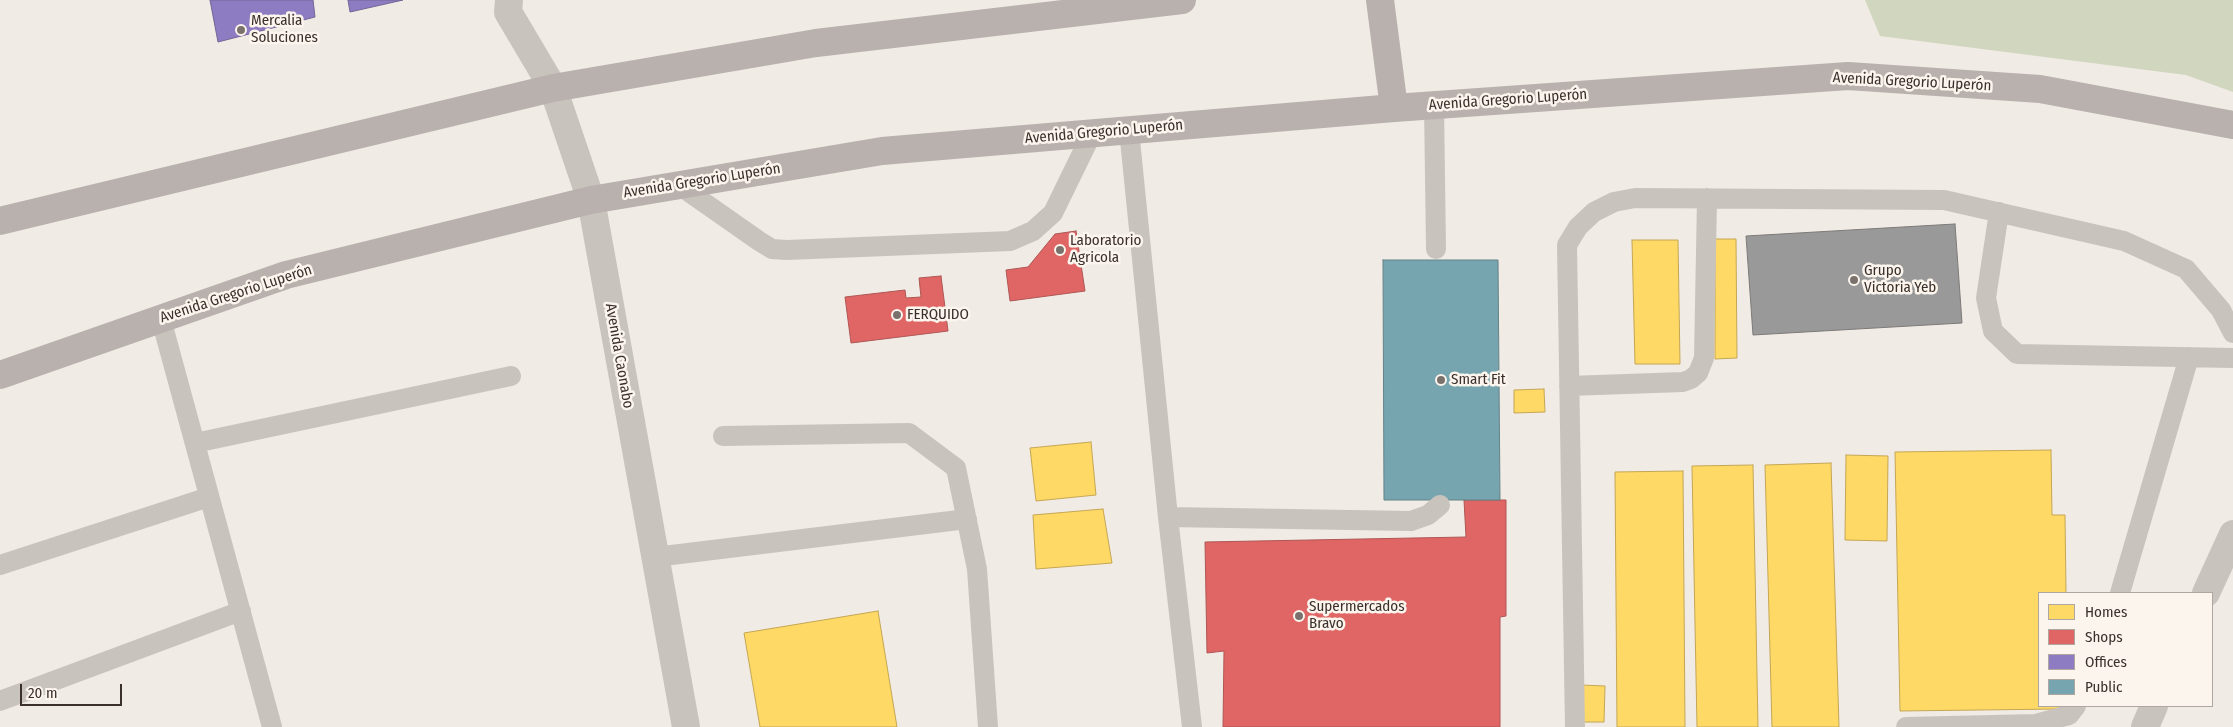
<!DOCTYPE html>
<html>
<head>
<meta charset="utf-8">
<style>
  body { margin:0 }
  #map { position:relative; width:2233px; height:727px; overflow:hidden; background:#f0ebe5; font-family:"Fira Sans Condensed",sans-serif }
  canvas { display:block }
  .legend { position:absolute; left:2038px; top:592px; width:175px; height:115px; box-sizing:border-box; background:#fbf5ee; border:1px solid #aea6a0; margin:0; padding:6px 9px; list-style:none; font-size:15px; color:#3b302b }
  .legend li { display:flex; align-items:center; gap:10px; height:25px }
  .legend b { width:25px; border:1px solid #aea6a0 }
  .scale { position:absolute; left:20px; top:684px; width:102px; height:22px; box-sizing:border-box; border:2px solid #3b302b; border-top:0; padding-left:6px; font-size:15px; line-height:18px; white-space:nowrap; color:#3b302b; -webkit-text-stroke:4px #fbf5ee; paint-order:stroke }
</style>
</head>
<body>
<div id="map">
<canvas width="2233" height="727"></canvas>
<ul class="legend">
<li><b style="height:14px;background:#ffd966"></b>Homes</li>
<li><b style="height:14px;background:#e06666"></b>Shops</li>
<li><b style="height:14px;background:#8e7cc3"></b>Offices</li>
<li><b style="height:14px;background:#76a5af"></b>Public</li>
</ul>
<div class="scale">20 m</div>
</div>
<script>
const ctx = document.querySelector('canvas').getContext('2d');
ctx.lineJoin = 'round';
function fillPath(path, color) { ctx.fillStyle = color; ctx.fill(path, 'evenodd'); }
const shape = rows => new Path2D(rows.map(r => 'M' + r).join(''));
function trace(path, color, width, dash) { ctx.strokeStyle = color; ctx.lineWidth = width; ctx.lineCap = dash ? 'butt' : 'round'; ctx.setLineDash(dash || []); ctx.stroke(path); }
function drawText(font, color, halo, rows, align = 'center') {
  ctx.font = font + ' "Fira Sans Condensed",sans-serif'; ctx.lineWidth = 5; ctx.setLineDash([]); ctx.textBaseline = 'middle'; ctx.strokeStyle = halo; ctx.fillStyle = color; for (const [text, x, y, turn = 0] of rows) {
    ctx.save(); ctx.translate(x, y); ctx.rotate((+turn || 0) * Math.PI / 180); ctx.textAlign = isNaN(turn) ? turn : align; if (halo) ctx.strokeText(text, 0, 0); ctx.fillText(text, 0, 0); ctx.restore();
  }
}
const green = shape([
  [1865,0,2233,0,2233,92,2186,75,1880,36]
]);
const homes = shape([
  [1715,239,1736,239,1737,358,1715,359,1715,239],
  [1632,240,1678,240,1680,364,1635,364,1632,240],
  [1544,389,1545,412,1514,413,1514,390,1544,389],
  [1091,442,1096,495,1036,501,1030,448,1091,442],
  [2051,450,2052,515,2065,515,2066,593,2039,593,2039,706,2059,706,2059,709,1900,711,1895,452,2051,450],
  [1846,455,1888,456,1887,541,1845,540,1846,455],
  [1831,463,1839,727,1772,727,1765,465,1831,463],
  [1753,465,1758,727,1697,727,1692,466,1753,465],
  [1683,471,1685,727,1617,727,1615,472,1683,471],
  [1103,509,1112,563,1036,569,1033,515,1103,509],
  [878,611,897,727,760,727,744,633,878,611],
  [1581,685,1605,686,1604,722,1580,722,1581,685]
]);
const shops = shape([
  [1076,231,1085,291,1010,301,1006,270,1028,267,1055,234,1076,231],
  [941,276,948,331,851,343,845,297,905,290,906,298,921,297,919,278,941,276],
  [1464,500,1506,500,1506,616,1500,617,1500,727,1223,727,1224,651,1207,653,1205,542,1466,537,1464,500]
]);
const offices = shape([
  [210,0,313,0,315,17,218,42,210,0],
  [348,0,403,0,350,12,348,0]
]);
const public = shape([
  [1383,260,1498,260,1500,500,1384,500,1383,260]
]);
const industry = shape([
  [1955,224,1962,323,1753,335,1746,236,1955,224]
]);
const service = shape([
  [1434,105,1436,249],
  [1129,130,1168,517,1192,727],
  [679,185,759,241,772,249,787,250,1010,241,1033,231,1053,213,1092,133],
  [1999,212,1986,298,1993,331,2017,354,2233,358],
  [161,319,272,727],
  [1569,386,1683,382,1691,379,1698,373,1704,358,1707,198],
  [723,436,909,433,956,468,977,569,988,727],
  [195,443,511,376],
  [1168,517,1411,521,1428,515,1440,505],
  [655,557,967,519],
  [0,565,209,497],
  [2120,593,2189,357],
  [0,701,241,611],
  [1575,727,1567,245,1578,227,1594,212,1614,202,1635,198,1944,200,2124,241,2186,269,2221,310,2233,333],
  [1906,727,2036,724,2069,715,2076,706]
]);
const minor = shape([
  [591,200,686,727],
  [2206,593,2233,534],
  [2145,727,2154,706]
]);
const tertiary = shape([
  [509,0,508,12,553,88,591,200]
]);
const primary = shape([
  [1380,0,1394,108],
  [0,221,553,88,816,43,1182,0],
  [0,375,286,275,591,200,882,151,1394,108,1848,76,2040,89,2233,125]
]);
const markers = [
  [241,30,5,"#7a716c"],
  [1060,250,5,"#7a716c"],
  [1854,280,5,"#7a716c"],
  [897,315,5,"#7a716c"],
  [1441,380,5,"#7a716c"],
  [1299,616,5,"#7a716c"]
];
const poiNames = [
  ["Mercalia",251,21],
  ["Soluciones",251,38],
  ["Laboratorio",1070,241],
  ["Agricola",1070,258],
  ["Grupo",1864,271],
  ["Victoria Yeb",1864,288],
  ["FERQUIDO",907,315],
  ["Smart Fit",1451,380],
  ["Supermercados",1309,607],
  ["Bravo",1309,624]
];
const streetNames = [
  ["Avenida Gregorio Luperón",1912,82,3],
  ["Avenida Gregorio Luperón",1508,100,-4],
  ["Avenida Gregorio Luperón",1104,132,-5],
  ["Avenida Gregorio Luperón",702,181,-9],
  ["Avenida Gregorio Luperón",236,294,-18],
  ["Avenida Caonabo",619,356,80]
];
fillPath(green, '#d1d6bf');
fillPath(homes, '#ffd966');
trace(homes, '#c4a654', 1);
fillPath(shops, '#e06666');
trace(shops, '#ae5654', 1);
fillPath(offices, '#8e7cc3');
trace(offices, '#756595', 1);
fillPath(public, '#76a5af');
trace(public, '#648287', 1);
fillPath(industry, '#999');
trace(industry, '#7d7a78', 1);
trace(service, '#c9c3be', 20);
trace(minor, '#c9c3be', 28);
trace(tertiary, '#c9c3be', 28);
trace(primary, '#b8b1ad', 28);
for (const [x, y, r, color] of markers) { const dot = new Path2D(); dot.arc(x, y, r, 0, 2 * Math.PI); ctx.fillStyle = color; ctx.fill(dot); trace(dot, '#fbf5ee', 2); }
drawText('15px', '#3b302b', '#fbf5ee', poiNames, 'left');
drawText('15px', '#3b302b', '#fbf5ee', streetNames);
</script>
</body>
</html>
